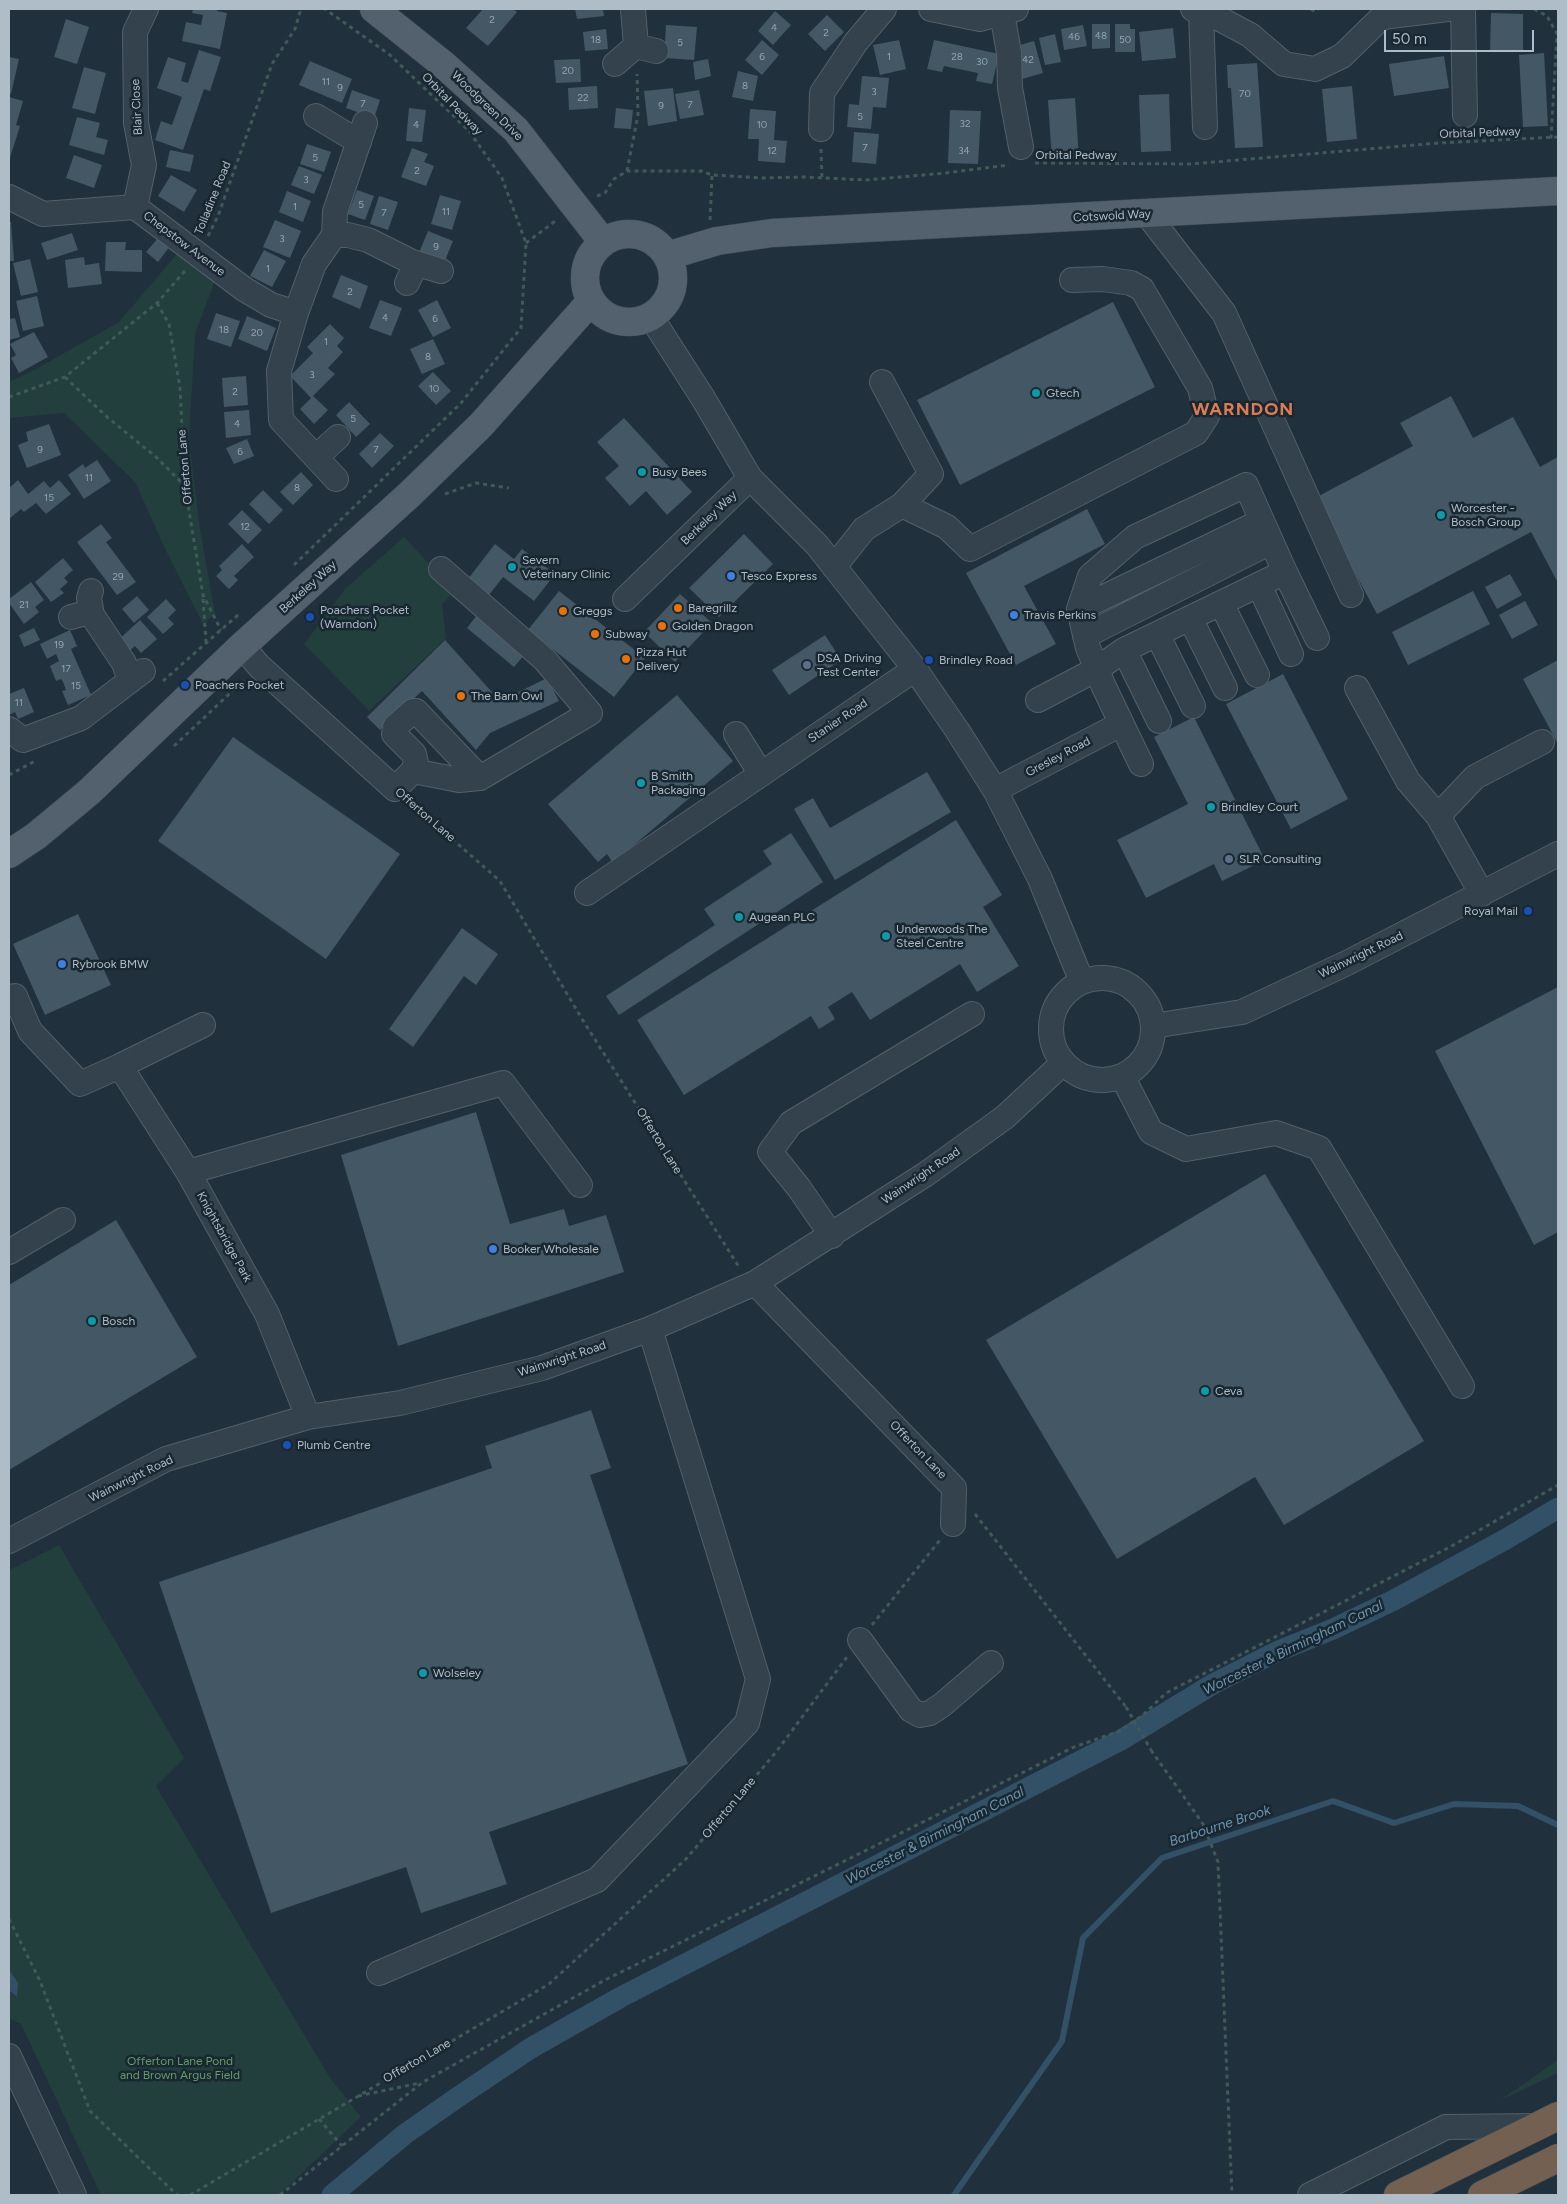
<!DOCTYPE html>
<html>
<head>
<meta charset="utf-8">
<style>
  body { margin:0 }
  #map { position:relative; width:1567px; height:2204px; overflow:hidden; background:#20313d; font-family:Figtree,sans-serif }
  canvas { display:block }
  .frame { position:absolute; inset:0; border:10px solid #afbdc9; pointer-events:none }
  .scale { position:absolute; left:1384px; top:30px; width:150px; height:22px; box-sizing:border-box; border:2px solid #afbdc9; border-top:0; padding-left:6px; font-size:15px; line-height:18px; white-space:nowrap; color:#afbdc9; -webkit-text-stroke:4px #192731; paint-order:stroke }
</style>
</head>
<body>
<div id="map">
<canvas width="1567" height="2204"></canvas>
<div class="frame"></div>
<div class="scale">50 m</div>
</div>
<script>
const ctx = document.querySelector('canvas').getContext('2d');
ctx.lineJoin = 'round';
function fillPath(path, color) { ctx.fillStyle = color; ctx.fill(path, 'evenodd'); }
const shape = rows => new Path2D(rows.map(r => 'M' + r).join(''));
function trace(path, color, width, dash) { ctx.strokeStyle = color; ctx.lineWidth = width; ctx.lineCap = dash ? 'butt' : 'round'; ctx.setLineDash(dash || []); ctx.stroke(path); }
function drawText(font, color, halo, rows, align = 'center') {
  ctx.font = font + ' Figtree,sans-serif'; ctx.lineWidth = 5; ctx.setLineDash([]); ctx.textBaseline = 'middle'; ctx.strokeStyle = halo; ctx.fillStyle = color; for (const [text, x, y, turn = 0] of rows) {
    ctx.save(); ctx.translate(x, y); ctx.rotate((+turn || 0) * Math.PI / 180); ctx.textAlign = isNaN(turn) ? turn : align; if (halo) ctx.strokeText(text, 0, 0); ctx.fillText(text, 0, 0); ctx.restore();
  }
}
const green = shape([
  [181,249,216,278,195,334,189,440,200,529,215,614,203,624,166,551,135,482,64,413,9,418,9,382,36,369,119,322],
  [404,537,455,591,442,604,446,638,369,711,304,644,346,588],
  [59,1545,184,1758,156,1786,330,2078,361,2117,279,2195,101,2195,21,2024,9,2018,9,1570],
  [1558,2060,1558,2073,1499,2101]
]);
const water = shape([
  [9,1969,18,1983,17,1997,9,1990]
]);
const stream = shape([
  [954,2195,1062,2041,1083,1938,1162,1858,1333,1801,1394,1823,1454,1804,1518,1806,1558,1825]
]);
const canal = shape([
  [332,2195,405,2134,458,2097,531,2048,621,1997,1121,1740,1213,1684,1276,1652,1333,1629,1394,1600,1506,1539,1558,1508]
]);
const building = shape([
  [193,9,217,9,217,11,227,13,220,49,182,41,186,22,201,25,203,15,192,13],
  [483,9,513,9,517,12,488,46,466,28],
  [575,9,603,9,604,16,577,19],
  [775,11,791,25,773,45,758,31],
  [1491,13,1523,14,1523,52,1490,52],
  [827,15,844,32,825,51,808,34],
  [66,19,89,27,77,64,54,57],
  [1092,24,1110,24,1110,48,1092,49],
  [1115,24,1130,24,1130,29,1135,29,1135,52,1115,52],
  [666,25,697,27,694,60,664,58],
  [1083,25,1087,46,1064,50,1061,29],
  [1173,28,1176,58,1142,61,1139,32],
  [606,29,608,49,585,51,583,32],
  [1055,34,1061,62,1045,65,1039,38],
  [762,40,779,55,762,75,745,60],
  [899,40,906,69,880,75,873,45],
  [934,40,999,54,992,84,976,81,978,73,944,66,942,72,927,69],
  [1034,41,1043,73,1022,79,1013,47],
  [199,50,221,57,210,91,204,89,183,150,155,140,161,121,172,125,182,97,157,88,168,57,186,63,181,81,188,83],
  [1544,53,1548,126,1523,127,1519,55],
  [1444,56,1449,88,1394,96,1389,64],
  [9,57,19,59,11,94,9,93],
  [580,59,581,82,556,83,554,60],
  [708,59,711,76,695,80,693,62],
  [310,61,352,79,342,103,299,85],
  [1257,63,1263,147,1235,148,1231,88,1228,88,1227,65],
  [84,67,106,73,95,114,72,108],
  [738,71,758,76,753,101,732,97],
  [862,76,889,78,886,108,873,107,871,129,847,127,849,104,859,105],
  [597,86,598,108,569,110,568,88],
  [1352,86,1357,139,1327,142,1322,89],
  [673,88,677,121,648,126,644,91],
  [352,90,380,100,374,118,346,108],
  [699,90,704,115,680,119,675,94],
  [1169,94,1171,151,1141,152,1139,95],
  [9,97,23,101,16,125,20,126,9,161],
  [1075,98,1079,159,1052,161,1048,100],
  [409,108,426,110,422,142,406,141],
  [616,108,633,110,631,129,614,128],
  [750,109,776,111,774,140,787,141,785,163,758,161,759,139,748,139],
  [950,110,981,111,978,164,948,163],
  [77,117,100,123,96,137,108,140,104,155,69,145],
  [854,132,879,134,876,164,852,162],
  [307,144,331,152,324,172,300,164],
  [412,148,428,154,424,162,434,166,426,186,401,177],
  [170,150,194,155,190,172,166,167],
  [74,155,102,165,94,188,66,178],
  [299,166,322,175,314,194,291,185],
  [171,175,197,190,184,212,158,196],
  [357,190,374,196,365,220,348,214],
  [287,191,311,201,303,222,279,212],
  [440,195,461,201,452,230,431,224],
  [379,196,398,202,388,230,370,224],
  [275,220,301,231,290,258,263,247],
  [9,222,11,222,14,261,9,261],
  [428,231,453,241,444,263,419,253],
  [72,233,78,250,47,260,41,243],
  [159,237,170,246,158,262,146,252],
  [106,242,126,242,125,250,142,250,142,272,105,271],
  [264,250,286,261,272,287,250,276],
  [84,257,85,265,99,263,102,284,68,288,65,260],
  [30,259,38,292,21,296,13,263],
  [341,275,368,286,360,309,332,297],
  [37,296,44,326,23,331,16,301],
  [380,300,402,308,391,336,369,328],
  [437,300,451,328,433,337,418,310],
  [1113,302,1155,387,960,485,917,400],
  [216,313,240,321,231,347,207,339],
  [247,316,276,328,267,351,238,339],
  [15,318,20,337,9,340,9,319],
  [330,324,344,338,337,346,343,352,328,368,335,374,313,396,328,410,314,424,300,409,311,398,290,376,313,353,307,347],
  [34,332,48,357,19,373,11,358,16,355,10,344],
  [433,339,445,364,422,374,410,349],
  [433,372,451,391,436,405,418,386],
  [246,376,248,405,224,407,222,378],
  [1451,396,1473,438,1513,417,1540,467,1558,457,1558,583,1531,532,1377,614,1315,498,1413,446,1400,423],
  [349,402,370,424,356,437,336,415],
  [249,410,251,435,226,438,224,412],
  [624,418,692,492,667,515,646,491,630,506,605,478,619,466,597,442],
  [49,424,61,455,27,468,18,445,28,441,26,432],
  [380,433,394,446,372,468,359,454],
  [247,439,254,456,234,464,226,448],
  [97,460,111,481,84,499,68,475,83,464,85,468],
  [301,472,313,485,293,505,280,492],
  [18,480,28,494,44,481,50,488,59,480,71,494,46,514,36,503,24,512,21,509,9,519,9,488],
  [263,490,283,510,269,524,249,504],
  [1087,509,1105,544,1024,586,1056,644,1016,665,966,573],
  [242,510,262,530,248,544,228,524],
  [101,524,112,538,106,542,136,582,117,595,77,542],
  [744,534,773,564,719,617,689,588],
  [242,544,254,557,234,576,238,580,229,589,216,576,222,570,219,566],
  [495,544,514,559,522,549,555,574,534,601,503,577,489,595,468,579],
  [63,558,73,570,64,578,68,582,60,589,64,593,51,602,35,582],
  [1510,574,1522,595,1497,609,1485,587],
  [31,582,44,600,35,607,39,612,24,624,9,603,9,599],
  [559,591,645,658,614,697,528,630],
  [1473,591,1490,624,1408,665,1392,632],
  [680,594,712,623,675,662,644,632],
  [137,596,149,610,134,623,122,609],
  [166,599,176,610,168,618,174,624,163,634,147,617],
  [1525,601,1538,625,1512,639,1499,615],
  [477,615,525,654,514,667,467,628],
  [140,620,157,639,141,653,135,646,127,653,116,642],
  [34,628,40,640,24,647,19,635],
  [70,630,77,646,71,649,91,695,68,705,62,691,66,690,63,682,61,679,56,681,50,666,59,661,56,654,47,659,40,644],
  [825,635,841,660,789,695,772,670],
  [445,640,500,701,547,678,559,701,490,733,476,750,422,691,380,730,367,717],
  [1558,660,1558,744,1523,679],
  [1283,674,1348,799,1291,829,1226,704],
  [24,688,34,712,18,719,15,712,9,715,9,694],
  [677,695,733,761,613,863,607,854,598,862,548,804],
  [1194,717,1265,860,1222,881,1214,864,1146,898,1117,840,1188,804,1154,737],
  [233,737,400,854,326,959,158,841],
  [927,772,951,812,835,880,794,809,813,798,830,828],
  [956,820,1002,895,983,907,1019,966,977,992,960,964,870,1020,852,992,828,1007,835,1019,819,1029,811,1016,684,1095,637,1020],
  [791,833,823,882,619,1015,606,996,715,925,704,909,772,864,763,851],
  [78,914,111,985,45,1015,13,944],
  [462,928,498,954,476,985,464,976,413,1047,389,1029],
  [1558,987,1558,1232,1534,1245,1435,1051],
  [476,1112,510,1224,564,1209,569,1226,606,1215,624,1272,398,1346,341,1155],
  [1265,1174,1424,1441,1284,1525,1255,1477,1117,1559,986,1340],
  [116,1220,197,1357,9,1470,9,1285],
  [591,1410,611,1468,590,1475,688,1764,489,1832,507,1884,421,1913,406,1867,271,1913,159,1582,492,1468,485,1446]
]);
const path = shape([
  [1311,9,1315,12,1318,9],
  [1534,9,1547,16,1557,34,1551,139],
  [821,149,822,178],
  [1035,163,1191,164,1439,143,1558,137],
  [627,171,638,115,637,74],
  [597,196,605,193,614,179,627,171,701,171,712,175,761,178,805,177,866,180,946,173,1009,165],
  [710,220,712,175],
  [208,236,218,216,272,64,295,29,301,9],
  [526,243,558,219],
  [157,303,169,324,180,388,185,487,203,595,221,630],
  [65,377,107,417,156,457,185,486],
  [9,397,65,377,157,303,185,271],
  [445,494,476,483,509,488],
  [294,565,461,403,521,328,526,243,502,178,469,131,390,55,325,9],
  [203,599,206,642],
  [163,681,239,614],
  [174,746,244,680],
  [9,775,35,761],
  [410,802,500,881,582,1019,739,1267],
  [975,1514,1126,1707],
  [872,1625,940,1540],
  [1151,1750,1203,1824,1218,1862,1232,2195],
  [9,1919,40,1981,90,2111,177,2195],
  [358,2096,420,2083],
  [319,2119,342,2146],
  [190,2195,549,1984,686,1859,776,1752,847,1657],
  [280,2195,423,2082,605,1980,1074,1747,1120,1731,1143,1715,1166,1693,1450,1547,1558,1485]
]);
const minor = shape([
  [633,9,636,46,656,51],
  [931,9,980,19,1016,9],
  [1193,9,1218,18,1250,35,1284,64,1315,69,1342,56,1382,17,1448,9],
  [1463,9,1465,115],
  [1201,12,1205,127],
  [1002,13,1009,53,1010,88,1021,147],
  [615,64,636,46],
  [316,116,359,142],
  [821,129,822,93,856,42,884,9],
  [9,197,43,214,135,207,244,289,271,305,296,313],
  [135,207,144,165,136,123,135,32,146,9],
  [1147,214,1224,313,1351,595],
  [334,235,335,212,365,123],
  [407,283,416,264],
  [651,317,703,398,750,478,817,545,915,669,957,730,995,790,1040,879,1082,982],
  [316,457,338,437],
  [336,479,281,420,279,371,296,313,314,264,334,235,348,235,368,240,412,262,441,271],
  [902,505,947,527,970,549,1196,433,1207,416,1200,388,1142,289,1131,283,1103,279,1072,280],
  [834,567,864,529,902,505,931,474,882,382],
  [1285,572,1317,638],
  [1259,585,1291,654],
  [91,591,89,598,92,615,124,663,130,681],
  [625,599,750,478],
  [1221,603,1257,675],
  [1079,609,1262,521],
  [71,617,86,613,92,615],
  [1190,618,1225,688],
  [1157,634,1193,706],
  [1085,636,1271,542],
  [242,646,259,666,395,789,413,771,459,780,480,778,590,713,545,660,441,569],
  [1124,650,1159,721],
  [1357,688,1408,781,1438,816,1482,894],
  [1038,700,1097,669,1124,650,1285,572,1246,485,1135,537,1090,576,1079,609,1088,648,1097,669,1103,685,1141,764],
  [9,729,23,740,81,718,143,671],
  [736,734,761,774],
  [413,771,416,763,414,754,394,734,395,727,413,711,416,711,480,778],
  [995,790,1121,724],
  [1438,816,1475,777,1542,742],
  [587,893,915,669],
  '1051 1029a51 51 0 1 1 102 0a51 51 0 1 1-102 0Z',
  [9,997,15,996,30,1031,80,1084,120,1066],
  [203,1025,120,1066,188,1172,267,1314,308,1417],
  [1153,1026,1242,1012,1345,964,1558,854],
  [1122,1076,1151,1132,1186,1149,1276,1133,1319,1148,1462,1386],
  [188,1172,503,1083,580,1185],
  [832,1236,799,1188,770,1152,791,1123,972,1014],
  [9,1252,63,1220],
  [755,1283,954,1488,953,1524],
  [9,1541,166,1459,308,1417,400,1403,542,1368,650,1329,755,1283,926,1174,1005,1117,1063,1063],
  [860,1640,911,1710,920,1715,930,1713,942,1705,991,1663],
  [379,1973,597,1880,747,1723,758,1679,650,1329],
  [9,2056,74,2195],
  [1310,2195,1446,2127,1537,2126]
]);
const major = shape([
  [374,9,444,65,516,130,603,242],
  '585 278a44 44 0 1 1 88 0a44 44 0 1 1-88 0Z',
  [667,256,717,241,772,233,1558,191],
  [9,854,36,836,89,792,242,646,409,495,481,425,591,301]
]);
const highway = shape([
  [1398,2195,1558,2116],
  [1482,2195,1558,2158]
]);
const pathBridge = shape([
  [1126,1707,1151,1750]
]);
const markers = [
  [1036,393,5,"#0f9aa8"],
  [642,472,5,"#0f9aa8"],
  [1441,515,5,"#0f9aa8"],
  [512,567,5,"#0f9aa8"],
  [731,576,5,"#3f7fe0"],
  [678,608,5,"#e8710a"],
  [563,611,5,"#e8710a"],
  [1014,615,5,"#3f7fe0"],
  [310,617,5,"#1a4fb4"],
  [662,626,5,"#e8710a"],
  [595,634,5,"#e8710a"],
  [626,659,5,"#e8710a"],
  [929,660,5,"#1a4fb4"],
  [807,665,5,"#5c6f8a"],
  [185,685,5,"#1a4fb4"],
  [461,696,5,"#e8710a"],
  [641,783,5,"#0f9aa8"],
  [1211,807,5,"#0f9aa8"],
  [1229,859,5,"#5c6f8a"],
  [1528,911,5,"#1a4fb4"],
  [739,917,5,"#0f9aa8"],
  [886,936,5,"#0f9aa8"],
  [62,964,5,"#3f7fe0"],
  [493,1249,5,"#3f7fe0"],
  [92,1321,5,"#0f9aa8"],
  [1205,1391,5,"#0f9aa8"],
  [287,1445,5,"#1a4fb4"],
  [423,1673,5,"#0f9aa8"]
];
const numberNames = [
  ["2",492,20],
  ["4",774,28],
  ["2",826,33],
  ["48",1101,36],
  ["46",1074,37],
  ["18",596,40],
  ["50",1125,40],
  ["5",680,43],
  ["6",762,57],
  ["1",889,57],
  ["28",957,57],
  ["42",1028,60],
  ["30",982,62],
  ["20",568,71],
  ["11",326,82],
  ["8",745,86],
  ["9",340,88],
  ["3",874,92],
  ["70",1245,94],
  ["22",583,98],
  ["7",363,104],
  ["7",690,105],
  ["9",661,106],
  ["5",860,117],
  ["32",965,124],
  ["4",416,125],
  ["10",762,125],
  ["7",865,148],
  ["12",772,151],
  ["34",964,151],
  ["5",315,158],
  ["2",417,171],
  ["3",306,180],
  ["5",361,205],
  ["1",295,207],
  ["11",446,212],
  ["7",384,213],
  ["3",282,239],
  ["9",436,247],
  ["1",268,269],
  ["2",350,292],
  ["4",385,318],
  ["6",435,319],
  ["18",224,330],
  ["20",257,333],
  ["1",326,342],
  ["8",428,357],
  ["3",312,375],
  ["10",434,389],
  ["2",235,392],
  ["5",353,419],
  ["4",237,424],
  ["9",40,450],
  ["7",376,450],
  ["6",240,452],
  ["11",89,478],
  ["8",297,488],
  ["15",49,498],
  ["12",245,527],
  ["29",118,577],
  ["21",24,605],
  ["19",59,645],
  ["17",66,669],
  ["15",76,686],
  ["11",19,703]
];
const streetNames = [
  ["Orbital Pedway",452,104,46],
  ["Woodgreen Drive",487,106,44],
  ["Blair Close",137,107,-93],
  ["Orbital Pedway",1480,133,-2],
  ["Orbital Pedway",1076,155],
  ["Tolladine Road",213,198,-68],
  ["Cotswold Way",1112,216,-3],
  ["Chepstow Avenue",184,244,37],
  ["Offerton Lane",185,467,-95],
  ["Berkeley Way",709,518,-44],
  ["Berkeley Way",308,587,-42],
  ["Stanier Road",838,721,-34],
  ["Gresley Road",1058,757,-28],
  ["Offerton Lane",425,815,41],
  ["Wainwright Road",1361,955,-26],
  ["Offerton Lane",659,1141,58],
  ["Wainwright Road",921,1176,-34],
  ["Knightsbridge Park",224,1237,61],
  ["Wainwright Road",562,1359,-18],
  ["Offerton Lane",918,1450,46],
  ["Wainwright Road",131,1479,-26],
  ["Offerton Lane",729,1808,-50],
  ["Offerton Lane",417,2061,-30]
];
const poiNames = [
  ["Gtech",1046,393],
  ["Busy Bees",652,472],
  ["Worcester -",1451,508],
  ["Bosch Group",1451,522],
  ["Severn",522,560],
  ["Veterinary Clinic",522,574],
  ["Tesco Express",741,576],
  ["Baregrillz",688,608],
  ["Poachers Pocket",320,610],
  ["(Warndon)",320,624],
  ["Greggs",573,611],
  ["Travis Perkins",1024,615],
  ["Golden Dragon",672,626],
  ["Subway",605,634],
  ["Pizza Hut",636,652],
  ["Delivery",636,666],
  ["DSA Driving",817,658],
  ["Test Center",817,672],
  ["Brindley Road",939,660],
  ["Poachers Pocket",195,685],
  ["The Barn Owl",471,696],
  ["B Smith",651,776],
  ["Packaging",651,790],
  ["Brindley Court",1221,807],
  ["SLR Consulting",1239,859],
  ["Royal Mail",1518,911,"right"],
  ["Augean PLC",749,917],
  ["Underwoods The",896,929],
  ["Steel Centre",896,943],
  ["Rybrook BMW",72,964],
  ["Booker Wholesale",503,1249],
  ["Bosch",102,1321],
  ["Ceva",1215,1391],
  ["Plumb Centre",297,1445],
  ["Wolseley",433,1673]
];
const parkNames = [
  ["Offerton Lane Pond",180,2061],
  ["and Brown Argus Field",180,2075]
];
const waterNames = [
  ["Worcester & Birmingham Canal",1293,1648,-26],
  ["Barbourne Brook",1220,1826,-18],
  ["Worcester & Birmingham Canal",935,1836,-27]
];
const districtNames = [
  ["WARNDON",1243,410]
];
fillPath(green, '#223e3d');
fillPath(water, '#325066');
trace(stream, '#325066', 6);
trace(canal, '#325066', 21);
fillPath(building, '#445764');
trace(minor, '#52606a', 26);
trace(major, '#404e59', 29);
trace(highway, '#3f4d57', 29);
trace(path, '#405a59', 3, [4, 4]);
trace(minor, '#34424d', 24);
trace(major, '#52616d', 28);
trace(highway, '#736050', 28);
trace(pathBridge, '#405a59', 3, [4, 4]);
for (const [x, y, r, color] of markers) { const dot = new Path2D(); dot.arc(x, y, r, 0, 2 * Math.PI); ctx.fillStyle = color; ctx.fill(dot); trace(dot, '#192731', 2); }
drawText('10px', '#94a4b0', null, numberNames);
drawText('12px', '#afbdc9', '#192731', streetNames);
drawText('12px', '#afbdc9', '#192731', poiNames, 'left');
drawText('12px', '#649c68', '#192731', parkNames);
drawText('italic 14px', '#6d94af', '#192731', waterNames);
ctx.letterSpacing = '1px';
drawText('bold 18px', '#dd7b55', '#192731', districtNames);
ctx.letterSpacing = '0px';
</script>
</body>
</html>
